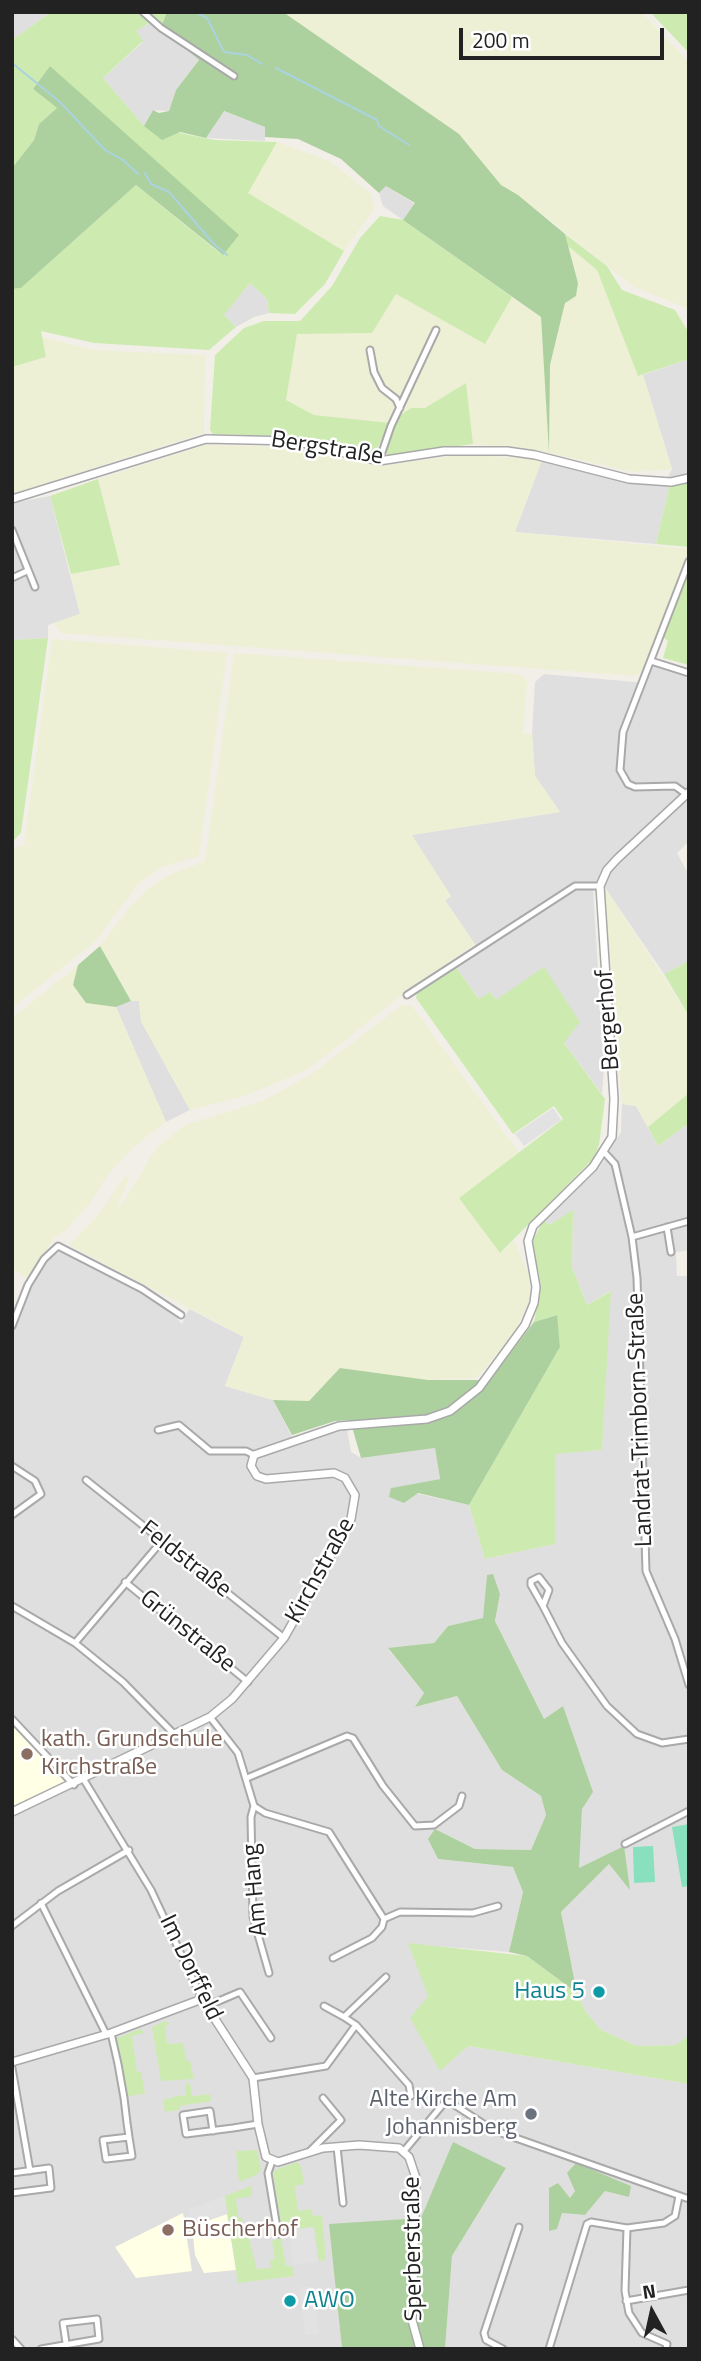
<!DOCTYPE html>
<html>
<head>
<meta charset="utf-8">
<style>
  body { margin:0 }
  #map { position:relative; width:701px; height:2361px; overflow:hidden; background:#f2efe9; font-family:"Titillium Web",sans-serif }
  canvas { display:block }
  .frame { position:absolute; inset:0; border:14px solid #222; pointer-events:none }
  .north { position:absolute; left:617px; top:2277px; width:70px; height:70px; -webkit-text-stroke:5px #fff; paint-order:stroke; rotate:352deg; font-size:19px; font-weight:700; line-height:28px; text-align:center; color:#222 }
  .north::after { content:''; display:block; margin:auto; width:24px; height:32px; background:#222; clip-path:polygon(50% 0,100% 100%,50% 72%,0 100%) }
  .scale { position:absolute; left:459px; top:28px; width:205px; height:32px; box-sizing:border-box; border:4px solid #222; border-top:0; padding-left:9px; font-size:21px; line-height:24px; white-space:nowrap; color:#222; -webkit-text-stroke:5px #fff; paint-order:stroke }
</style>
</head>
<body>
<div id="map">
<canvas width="701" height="2361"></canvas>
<div class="frame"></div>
<div class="north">N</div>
<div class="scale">200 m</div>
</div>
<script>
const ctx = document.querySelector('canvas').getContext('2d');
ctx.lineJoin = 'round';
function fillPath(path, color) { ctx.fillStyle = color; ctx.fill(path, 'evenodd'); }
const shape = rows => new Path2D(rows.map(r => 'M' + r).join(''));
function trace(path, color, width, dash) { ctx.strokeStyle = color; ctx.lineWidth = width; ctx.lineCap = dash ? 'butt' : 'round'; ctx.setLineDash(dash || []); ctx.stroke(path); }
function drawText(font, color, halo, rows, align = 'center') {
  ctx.font = font + ' "Titillium Web",sans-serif'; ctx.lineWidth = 5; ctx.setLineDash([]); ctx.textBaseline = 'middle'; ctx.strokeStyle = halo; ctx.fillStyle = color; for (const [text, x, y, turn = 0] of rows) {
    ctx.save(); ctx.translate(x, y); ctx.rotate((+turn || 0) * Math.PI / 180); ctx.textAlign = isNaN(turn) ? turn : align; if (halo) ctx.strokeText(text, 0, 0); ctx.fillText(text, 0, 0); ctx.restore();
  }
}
const residential = shape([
  [12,12,51,12,12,40],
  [154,21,199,60,176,90,169,111,153,110,144,126,103,78,143,42,135,31],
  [223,111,265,127,265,141,206,138],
  [386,186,415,204,403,220,383,206,379,193],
  [250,283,267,299,269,313,254,317,236,327,223,315],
  [689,359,689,481,670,484,656,544,515,532,542,460,627,482,663,485,672,469,643,375],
  [50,496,80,614,48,625,48,638,12,640,12,503],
  [653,665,689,676,689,841,677,853,689,875,689,961,664,974,604,886,593,889,604,1069,602,1094,564,1043,496,1000,490,992,480,1000,455,966,478,949,445,900,451,896,411,835,560,812,535,776,532,734,535,682,544,674,646,683],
  [131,1001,139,1001,141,1021,190,1110,166,1122,116,1007],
  [622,1104,636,1106,658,1146,689,1123,689,1250,676,1252,677,1276,689,1276,689,2035,677,2045,637,2046,601,2030,586,2012,577,1993,561,1912,609,1864,629,1888,623,1847,578,1869,582,1808,563,1706,544,1719,495,1621,500,1594,493,1575,487,1575,484,1618,448,1626,434,1643,388,1649,424,1693,416,1707,457,1696,502,1770,541,1796,546,1815,531,1850,475,1849,435,1829,438,1859,513,1867,523,1892,509,1952,409,1944,468,2046,689,2084,689,2349,445,2349,452,2256,506,2168,421,2218,330,2225,342,2349,12,2349,12,1317,46,1260,63,1250,167,1307,182,1324,189,1309,244,1337,225,1386,273,1400,296,1444,347,1429,351,1452,361,1458,435,1448,440,1479,391,1488,469,1505,485,1559,555,1544,555,1453,602,1450,610,1291,587,1305,572,1267,573,1211,549,1225,544,1219,599,1168,621,1132],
  [631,2186,605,2191,585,2215,562,2213,575,2191]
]);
const education = shape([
  [12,1723,68,1782,12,1807],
  [183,2213,192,2271,136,2278,115,2247],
  [227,2214,236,2270,204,2273,195,2255,192,2226]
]);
const farmland = shape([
  [283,12,641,12,689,62,689,309,634,287,518,195,501,185,459,134],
  [277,142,330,161,371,194,375,207,344,251,247,193],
  [568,246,597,270,638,376,643,375,672,469,633,472,545,452,473,444,466,383,425,408,411,408,390,423,314,415,286,400,297,334,372,332,396,294,485,344,512,297,541,317,549,440,550,365,565,302,578,283],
  [42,337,93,350,205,355,204,433,12,494,12,367,46,357],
  [206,445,294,447,380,466,465,454,542,460,515,532,689,549,651,654,641,673,634,676,61,633,54,623,80,614,71,574,120,565,98,479],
  [52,639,227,653,199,856,162,867,137,885,97,940,12,1008,12,849,24,845],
  [234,653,519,674,527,680,523,734,532,734,535,776,560,812,412,835,451,896,445,901,475,944,413,986,309,1069,244,1096,190,1110,141,1021,139,1001,131,1001,100,946,129,908,149,888,167,876,205,861],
  [604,886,689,1016,689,1093,648,1127,636,1106,622,1104],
  [78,965,73,985,86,1003,116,1007,166,1122,137,1144,109,1173,89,1204,68,1228,53,1239,28,1279,12,1268,12,1018],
  [402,1005,412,1006,519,1153,459,1198,500,1253,514,1240,529,1276,530,1298,515,1332,477,1378,428,1380,340,1368,309,1401,273,1400,225,1386,244,1337,69,1245,100,1213,125,1176,129,1177,118,1206,121,1206,157,1147,186,1125,262,1101,309,1076]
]);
const grass = shape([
  [51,12,167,12,161,27,153,21,136,31,143,41,103,78,144,126,215,140,277,142,248,193,344,251,325,284,295,314,269,313,267,299,250,283,224,315,236,327,209,350,94,343,41,331,46,357,12,367,12,289,21,288,136,185,222,255,50,66,33,89,57,108,39,124,34,140,12,168,12,40],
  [650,12,689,12,689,53],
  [380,216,403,220,512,297,485,344,396,294,372,333,297,334,286,400,314,415,390,423,374,455,316,440,282,436,213,434,210,430,215,355,244,328,264,321,300,321,332,286,360,238],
  [565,234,607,266,622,290,675,310,689,333,689,359,638,376,597,270,568,246],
  [466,383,473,444,388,456,385,451,399,416,411,408,425,408],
  [98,479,120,565,71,574,50,496],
  [689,481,689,547,656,544,670,484],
  [689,570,689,665,663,658,668,641,663,637],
  [48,638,21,833,12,842,12,640],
  [689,961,689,1016,664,974],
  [455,966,479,999,490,992,496,1000,544,967,580,1022,564,1043,605,1099,599,1145,594,1158,500,1253,459,1198,563,1119,554,1106,513,1134,416,998,417,991],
  [689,1093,689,1123,658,1146,648,1127],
  [573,1210,572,1267,587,1305,611,1291,602,1450,555,1454,555,1544,485,1559,469,1505,560,1347,556,1315,534,1322,541,1285,532,1242,544,1219,549,1225],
  [408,1943,527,1956,577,1993,586,2012,601,2030,637,2046,676,2045,689,2035,689,2084,468,2046,440,2071,410,2018,428,1996],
  [165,2021,170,2024,165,2026,167,2044,183,2043,186,2060,190,2061,194,2079,161,2081,152,2027],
  [140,2029,145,2033,132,2036,137,2072,141,2072,145,2094,128,2096,117,2038],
  [190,2083,192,2096,210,2094,211,2101,180,2106,179,2110,165,2112,163,2100,181,2095,186,2097,185,2084],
  [257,2150,261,2169,258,2174,239,2182,236,2151],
  [297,2162,301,2166,304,2184,295,2186,298,2211,311,2209,313,2216,322,2215,326,2259,319,2262,314,2227,288,2230,281,2226,273,2171],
  [251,2186,252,2196,236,2199,238,2217,242,2218,245,2234,248,2235,257,2269,271,2268,270,2260,275,2259,272,2241,281,2238,286,2266,292,2266,294,2276,238,2283,225,2196]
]);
const forest = shape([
  [167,12,283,12,459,134,501,185,518,195,565,234,578,283,576,296,565,303,550,365,549,453,541,317,403,220,415,203,386,186,379,193,341,159,298,139,265,137,265,127,224,111,206,138,180,132,162,140,144,126,153,110,159,113,169,111,176,90,199,60,161,27],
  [50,66,239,235,223,255,136,185,21,288,12,289,12,168,34,140,39,124,57,108,33,89],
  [100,946,131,1001,116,1007,86,1003,73,985,78,965],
  [557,1315,560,1347,469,1505,418,1493,404,1503,389,1497,391,1488,440,1479,435,1448,361,1458,350,1420,335,1421,292,1435,273,1400,309,1401,340,1368,428,1380,490,1380,534,1322],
  [493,1574,500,1594,495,1621,544,1719,563,1706,593,1792,582,1809,579,1868,624,1846,630,1890,609,1864,561,1912,577,1993,527,1956,509,1952,523,1892,513,1867,438,1859,428,1839,435,1829,475,1849,531,1850,546,1815,541,1796,502,1770,457,1696,415,1707,424,1693,388,1648,434,1643,448,1626,483,1618,487,1575],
  [453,2142,506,2168,452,2256,445,2349,342,2349,329,2224,421,2218],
  [576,2163,631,2186,629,2197,605,2191,585,2215,562,2213,557,2229,549,2231,549,2188,558,2183,570,2198,575,2191,567,2173]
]);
const pitch = shape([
  [689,1824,689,1886,682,1887,672,1827],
  [653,1846,655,1882,634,1883,633,1847]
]);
const parking = shape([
  [553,1108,561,1120,524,1146,515,1134],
  [225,2196,227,2214,192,2226,189,2209],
  [313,2227,318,2262,293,2265,288,2230],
  [313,2286,319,2334,305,2335,299,2287]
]);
const stream = shape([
  [195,12,207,18,224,52,247,55,262,64],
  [12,63,60,102,105,150,123,160,138,174],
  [276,68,377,120,379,126,409,145],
  [145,173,151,184,169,192,214,244,227,255]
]);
const minor = shape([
  [143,12,161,28,234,76],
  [370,350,374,372,382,388,396,399,400,408],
  [379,461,391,426,436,330],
  [12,530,35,587],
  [12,578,27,571],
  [651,661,689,673],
  [686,794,675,786,635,787,628,784,620,770,623,732,689,561],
  [407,995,575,886,600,886],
  [604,1152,615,1164,632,1237,637,1278,646,1571,675,1639,689,1685],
  [667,1227,671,1252],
  [632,1237,689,1221],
  [12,1326,28,1285,44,1259,58,1246,142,1289,181,1315],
  [158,1430,179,1425,210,1451,246,1451,254,1455],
  [12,1466,35,1481,41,1494,12,1515],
  [86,1480,284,1638],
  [125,1582,248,1682],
  [12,1606,75,1643,123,1682,176,1736],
  [543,1606,549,1590,539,1577,531,1581,531,1585,543,1606,562,1643,607,1706,637,1734,662,1743,689,1739],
  [75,1643,161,1542],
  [210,1717,238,1753,254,1806,265,1813,329,1832,384,1919],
  [12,1719,74,1785],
  [247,1778,347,1736,353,1738,383,1786,415,1826,434,1825,459,1806,462,1796],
  [84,1780,151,1890,202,1999],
  [254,1806,251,1817,253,1917,269,1973],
  [625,1844,689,1811],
  [41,1903,106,2034],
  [12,1926,58,1891,129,1850],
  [333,1958,372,1938,382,1927,384,1919,400,1912,473,1913,498,1906],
  [207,2006,240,1992,271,2038],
  [324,2006,344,2017],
  [356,2025,409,2085,411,2096],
  [111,2033,118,2064,124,2098,127,2123,129,2137,132,2156,106,2159,103,2140,129,2137],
  [12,2068,30,2171],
  [253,2078,326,2066,356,2025,344,2017,386,1977],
  [213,2131,210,2111,183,2115,186,2134,233,2128,258,2124],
  [337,2147,343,2203],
  [404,2151,444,2103,450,2102,493,2130,689,2199],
  [309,2152,341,2120,323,2098],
  [272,2161,268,2173,278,2234,285,2233],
  [12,2173,49,2168,51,2188,12,2193],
  [627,2228,625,2291,629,2313,642,2333,667,2344,666,2349],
  [626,2301,689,2290],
  [12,2339,21,2349],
  [41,2349,99,2339,97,2319,63,2323,66,2343],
  [503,2349,486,2340,484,2333,519,2227],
  [549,2349,587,2224,591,2222,627,2228,664,2223,675,2216,679,2196]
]);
const tertiary = shape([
  [12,499,206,439,294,441,379,461,444,451,507,451,535,455,629,479,671,482,689,478],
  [12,1812,210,1717,232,1699,284,1638,351,1519,355,1495,345,1478,334,1473,266,1479,257,1476,251,1466,254,1455,339,1426,427,1419,450,1411,479,1388,525,1325,534,1303,536,1287,528,1241,533,1226,593,1167,612,1137,614,1099,600,886,607,870,617,859,689,792],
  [12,2062,111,2033,202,1999,253,2078,258,2124,266,2157,278,2162,323,2148,359,2145,399,2148,409,2157,416,2178,412,2320,420,2349]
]);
const markers = [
  [27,1754,7,"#8d6e63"],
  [599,1992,7,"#0f9aa8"],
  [531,2114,7,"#6b7280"],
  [168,2230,7,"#8d6e63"],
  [290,2301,7,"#0f9aa8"]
];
const streetNames = [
  ["Bergstraße",327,449,9],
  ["Bergerhof",609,1020,-94],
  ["Landrat-Trimborn-Straße",641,1420,-92],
  ["Feldstraße",185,1560,38],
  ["Kirchstraße",321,1571,-61],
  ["Grünstraße",187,1632,39],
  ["Am Hang",256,1890,-95],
  ["Im Dorffeld",190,1968,64],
  ["Sperberstraße",414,2249,-91]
];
const educationNames = [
  ["kath. Grundschule",41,1740],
  ["Kirchstraße",41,1768],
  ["Büscherhof",182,2230]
];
const cultureNames = [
  ["Haus 5",585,1992],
  ["AWO",304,2301,"left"]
];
const worshipNames = [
  ["Alte Kirche Am",517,2100],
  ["Johannisberg",517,2128]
];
fillPath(residential, '#e0dfdf');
fillPath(education, '#ffffe5');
fillPath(farmland, '#eef0d5');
fillPath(grass, '#cdebb0');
fillPath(forest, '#add19e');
fillPath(pitch, '#88e0be');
fillPath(parking, '#e2e2e2');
trace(stream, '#aad3df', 2);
trace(minor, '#a9a9a9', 9);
trace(tertiary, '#a9a9a9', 10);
trace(minor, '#fff', 5);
trace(tertiary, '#fff', 7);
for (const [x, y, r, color] of markers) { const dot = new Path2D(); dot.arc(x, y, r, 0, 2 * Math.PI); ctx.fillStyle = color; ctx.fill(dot); trace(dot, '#fff', 2.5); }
drawText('24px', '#222', '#fff', streetNames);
drawText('24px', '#785e54', '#fff', educationNames, 'left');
drawText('24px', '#0d838f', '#fff', cultureNames, 'right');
drawText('24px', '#5b616d', '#fff', worshipNames, 'right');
</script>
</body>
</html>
